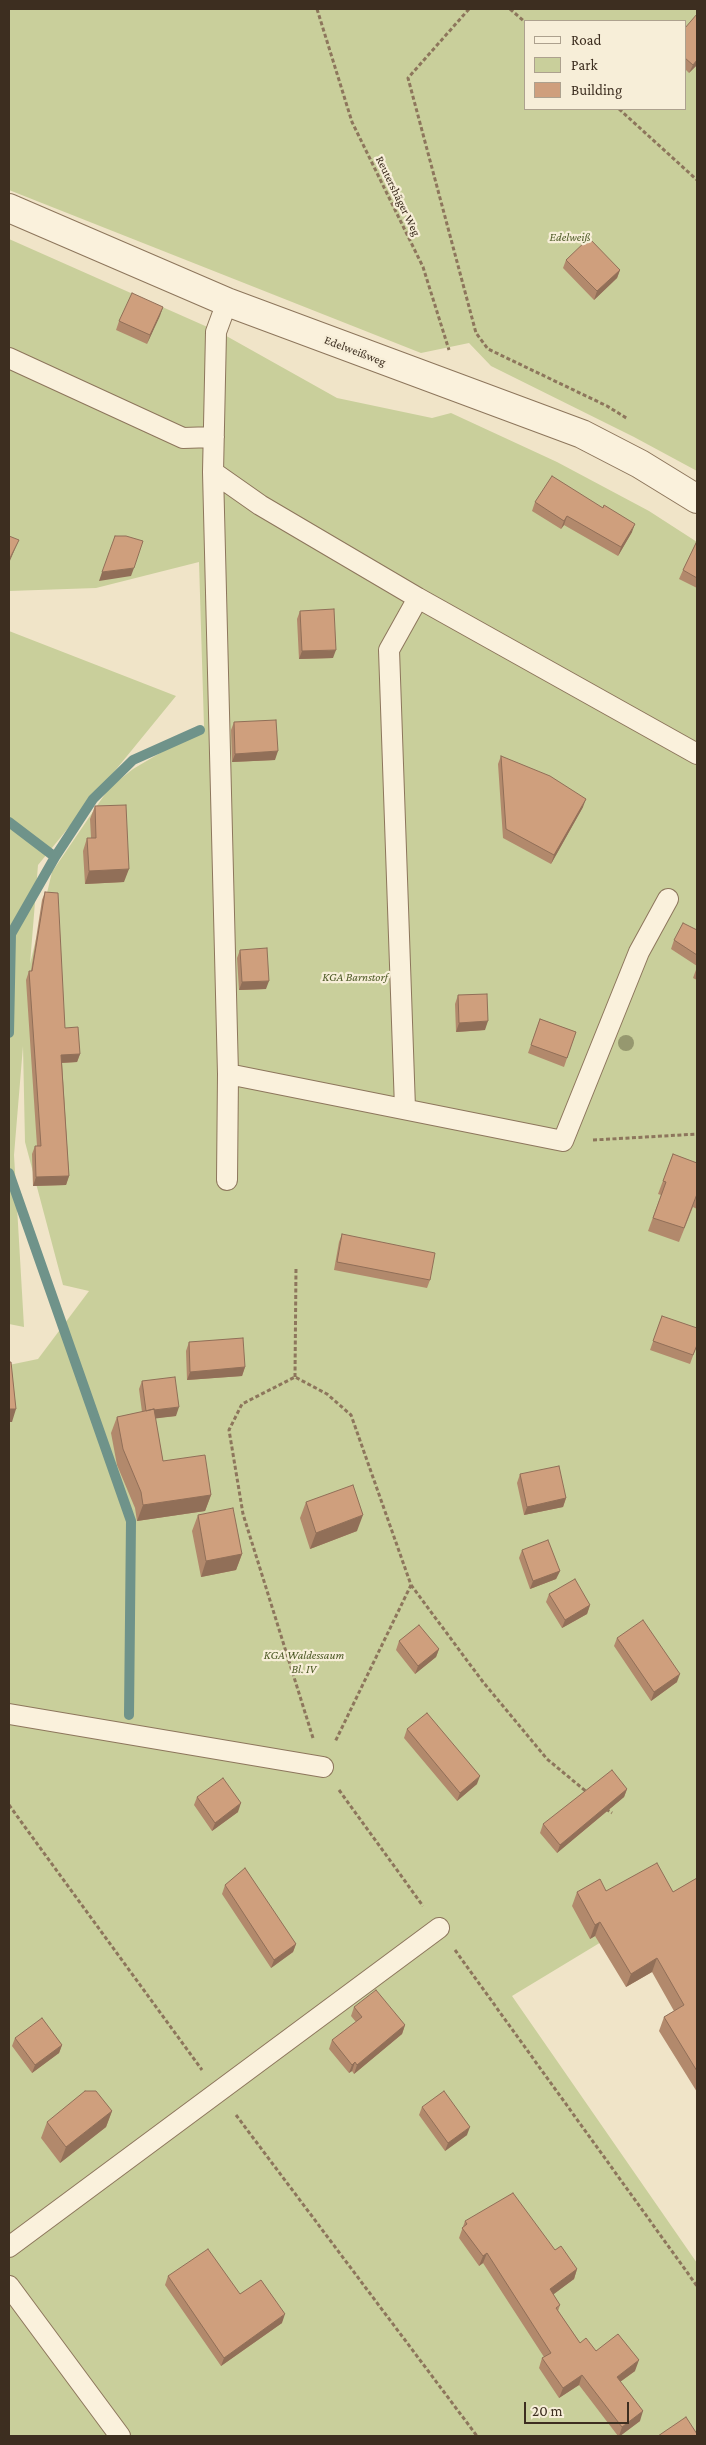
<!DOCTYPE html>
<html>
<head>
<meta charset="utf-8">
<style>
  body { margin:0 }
  #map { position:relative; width:706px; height:2445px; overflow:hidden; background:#f0e4c8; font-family:"Crimson Pro",serif }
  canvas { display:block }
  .frame { position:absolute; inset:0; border:10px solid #3d2e20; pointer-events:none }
  .legend { position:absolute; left:524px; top:20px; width:162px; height:90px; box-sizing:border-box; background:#f7eed8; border:1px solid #ada18e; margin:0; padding:6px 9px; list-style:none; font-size:15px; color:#3d2e20 }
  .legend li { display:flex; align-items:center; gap:10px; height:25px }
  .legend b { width:25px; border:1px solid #ada18e }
  .scale { position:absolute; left:524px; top:2402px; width:105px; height:22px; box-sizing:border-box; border:2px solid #3d2e20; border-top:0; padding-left:6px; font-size:15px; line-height:18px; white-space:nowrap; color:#3d2e20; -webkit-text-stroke:4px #f7eed8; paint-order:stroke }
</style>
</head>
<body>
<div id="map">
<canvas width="706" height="2445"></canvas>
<div class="frame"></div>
<ul class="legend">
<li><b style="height:6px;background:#faf1dc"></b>Road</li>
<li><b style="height:14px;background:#c9cf9b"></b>Park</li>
<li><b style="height:14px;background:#cf9f7d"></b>Building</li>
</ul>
<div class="scale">20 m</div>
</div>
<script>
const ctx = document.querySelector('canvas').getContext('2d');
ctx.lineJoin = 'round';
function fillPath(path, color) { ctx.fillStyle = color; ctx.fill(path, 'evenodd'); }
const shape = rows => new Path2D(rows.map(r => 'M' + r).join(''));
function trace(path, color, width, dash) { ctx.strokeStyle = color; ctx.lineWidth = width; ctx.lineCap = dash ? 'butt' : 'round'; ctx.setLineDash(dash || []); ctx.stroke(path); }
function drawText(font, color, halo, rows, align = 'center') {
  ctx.font = font + ' "Crimson Pro",serif'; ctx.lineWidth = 4.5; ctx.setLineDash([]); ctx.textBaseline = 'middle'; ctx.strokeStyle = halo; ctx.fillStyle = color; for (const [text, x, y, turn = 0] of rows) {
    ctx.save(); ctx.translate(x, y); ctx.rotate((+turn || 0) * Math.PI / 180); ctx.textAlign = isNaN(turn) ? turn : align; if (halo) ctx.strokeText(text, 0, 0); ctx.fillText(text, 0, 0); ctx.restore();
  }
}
const green = shape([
  [9,9,697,9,697,471,634,437,491,366,469,343,421,353,9,190],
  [525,21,685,21,685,109,525,109],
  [9,239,221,333,337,398,432,418,451,413,557,462,649,511,697,542,697,1884,512,1996,697,2263,697,2436,9,2436,9,1365,38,1359,89,1291,63,1285,25,1142,23,1046,14,1155,24,1327,9,1324,9,631,176,696,38,865,30,964,52,872,109,788,133,769,204,727,199,562,96,588,9,591]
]);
const stream = shape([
  [9,822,55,857],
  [9,1033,11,934,55,857,93,799,133,760,200,730],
  [9,1173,131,1521,129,1715]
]);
const path = shape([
  [317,9,352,122,423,267,449,350],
  [469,9,408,78,476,333,488,349,607,406,628,419],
  [510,9,525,22],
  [619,109,697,180],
  [593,1140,697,1134],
  [295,1377,296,1267],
  [411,1585,483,1682,547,1759,588,1793],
  [313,1738,243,1514,229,1430,242,1404,295,1377,327,1394,351,1415,411,1585,335,1742],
  [339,1790,423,1906],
  [9,1805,202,2070],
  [606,1809,612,1813],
  [455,1950,697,2286],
  [236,2115,477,2436]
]);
const service = shape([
  [9,358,183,438,214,437],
  [213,472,260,505,418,598,697,754],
  [228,1074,563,1141,639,952,668,899],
  [405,1108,389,650,418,598],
  [227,1180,228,1074,213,472,216,332,227,302],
  [9,1714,323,1767],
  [9,2247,439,1928],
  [9,2286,120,2436]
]);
const minor = shape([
  [9,208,227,302,582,434,640,464,697,499]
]);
const trees = [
  [626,1043]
];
const wall = shape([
  [685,28,697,65,689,73,685,69],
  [566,260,620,270,617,278,594,300,563,268],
  [163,307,147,344,116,330,119,321],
  [535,502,632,532,618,556,564,525,561,529,532,511],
  [697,541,697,588,679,579,683,570],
  [300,611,333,658,299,659,297,619],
  [234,722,275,760,232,762,231,730],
  [501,756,583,807,551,864,503,838,498,764],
  [95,806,124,882,85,884,83,851,87,838,91,838,90,819],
  [45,892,65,1028,80,1054,77,1062,62,1063,69,1176,66,1185,33,1186,32,1154,35,1146,37,1146,26,980,29,971,31,971,42,900],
  [697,930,697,966,671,949,674,940],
  [240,950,266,989,239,990,237,958],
  [697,967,697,980,693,978],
  [458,995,485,1030,456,1032,455,1004],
  [540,1019,576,1032,564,1067,528,1053],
  [673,1154,697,1163,697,1209,693,1207,679,1242,648,1231,661,1195,658,1194],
  [342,1234,430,1280,427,1288,334,1270,339,1242],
  [662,1316,697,1345,690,1364,650,1350],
  [189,1342,245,1367,242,1376,187,1380,186,1351],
  [142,1381,176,1416,155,1418,163,1461,211,1495,205,1511,137,1521,135,1508,117,1465,111,1433,117,1417,142,1412,139,1389],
  [520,1474,566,1498,563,1507,524,1515,517,1483],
  [306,1502,357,1531,310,1549,300,1518],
  [198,1515,242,1554,236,1570,201,1577,192,1531],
  [522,1550,560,1571,556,1579,530,1589,519,1558],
  [549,1594,590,1605,587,1614,562,1628,546,1602],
  [617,1638,677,1682,651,1701,614,1646],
  [399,1641,439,1649,436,1657,415,1674,396,1650],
  [407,1729,477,1784,457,1801,404,1738],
  [627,1789,624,1797,557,1853,540,1833,543,1824],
  [197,1797,238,1812,212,1831,194,1805],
  [697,1878,697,2092,659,2031,664,2017,674,2011,652,1972,626,1987,595,1936,590,1939,572,1906,577,1892,606,1891,673,1892],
  [225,1885,296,1944,293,1952,271,1968,222,1894],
  [354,2007,405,2025,402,2034,354,2074,352,2071,349,2073,329,2049,332,2040,356,2022,351,2016],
  [15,2038,62,2045,59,2053,32,2073,12,2046],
  [422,2107,467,2135,445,2151,419,2115],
  [112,2111,106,2127,60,2163,41,2138,47,2122],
  [465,2221,555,2250,577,2269,574,2279,553,2294,560,2305,558,2311,580,2343,635,2371,620,2382,640,2421,620,2436,618,2436,579,2385,559,2398,539,2368,542,2358,544,2357,483,2263,479,2266,459,2238],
  [168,2276,240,2294,282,2323,221,2366,165,2285]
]);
const shadedWall = shape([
  [697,60,697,65,689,73,693,65],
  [620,270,617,278,594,300,597,291],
  [163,307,160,316,147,344,150,335],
  [567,516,564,525,561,529,564,521],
  [635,524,632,532,618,556,621,547],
  [19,540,15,549,9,563,9,560],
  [134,568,131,576,99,581,102,572],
  [336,650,333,658,299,659,302,651],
  [278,751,275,760,232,762,235,754],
  [586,799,583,807,551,864,554,855],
  [129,869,124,882,85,884,89,871],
  [269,981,266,989,239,990,242,982],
  [488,1021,485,1030,456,1032,459,1023],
  [80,1054,77,1062,58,1063,61,1055],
  [69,1176,66,1185,33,1186,36,1177],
  [245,1367,242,1376,187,1380,190,1372],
  [179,1407,176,1416,143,1420,146,1411],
  [9,1409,16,1409,12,1422,9,1422],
  [211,1495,205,1511,137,1521,143,1505],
  [566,1498,563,1507,524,1515,527,1507],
  [363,1515,357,1531,310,1549,316,1533],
  [242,1554,236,1570,201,1577,206,1561],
  [560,1571,556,1579,530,1589,533,1581],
  [590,1605,587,1614,562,1628,565,1620],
  [439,1649,436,1657,415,1674,418,1666],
  [680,1674,677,1682,651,1701,654,1692],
  [480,1776,477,1784,457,1801,460,1793],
  [627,1789,624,1797,557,1853,560,1845],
  [241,1803,238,1812,212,1831,215,1823],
  [600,1922,595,1936,590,1939,595,1925],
  [296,1944,293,1952,271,1968,274,1960],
  [657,1958,652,1972,626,1987,631,1974],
  [405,2025,402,2034,354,2074,357,2065],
  [62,2045,59,2053,32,2073,35,2065],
  [355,2062,352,2071,349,2073,352,2065],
  [112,2111,106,2127,60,2163,66,2147],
  [470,2127,467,2135,445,2151,448,2143],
  [487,2253,483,2263,479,2266,483,2256],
  [577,2269,574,2279,546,2300,550,2289],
  [285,2314,282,2323,221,2366,224,2358],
  [639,2360,635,2371,613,2387,617,2377],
  [582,2375,579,2385,559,2398,563,2388],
  [643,2411,640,2421,620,2436,619,2436,622,2427]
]);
const building = shape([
  [697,14,697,60,693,65,685,58,685,28,697,14],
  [589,238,620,270,597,291,566,260,589,238],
  [132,293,163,307,150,335,119,321,132,293],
  [552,476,603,508,604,505,635,524,621,547,567,516,564,521,535,502,552,476],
  [9,536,19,540,9,560,9,536],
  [115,536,126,536,143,541,134,568,102,572,115,536],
  [697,541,697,578,683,570,697,541],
  [334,609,336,650,302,651,300,611,334,609],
  [276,720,278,751,235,754,234,722,276,720],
  [501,756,550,776,586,799,554,855,506,829,501,756],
  [126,805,129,869,89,871,87,838,96,838,95,806,126,805],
  [45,892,58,893,65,1028,78,1027,80,1054,61,1055,69,1176,36,1177,35,1146,41,1146,29,971,32,971,45,892],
  [683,923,697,930,697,955,674,940,683,923],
  [267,948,269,981,242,982,240,950,267,948],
  [487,994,488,1021,459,1023,458,995,487,994],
  [540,1019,576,1032,567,1058,531,1045,540,1019],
  [673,1154,697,1163,697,1194,684,1228,653,1218,666,1182,663,1181,673,1154],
  [342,1234,435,1253,430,1280,337,1262,342,1234],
  [662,1316,697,1328,697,1345,693,1355,653,1341,662,1316],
  [243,1338,245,1367,190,1372,189,1342,243,1338],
  [9,1362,11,1362,16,1409,9,1409,9,1362],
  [175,1377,179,1407,154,1410,154,1409,146,1411,142,1381,175,1377],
  [154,1409,163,1461,205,1455,211,1495,143,1505,141,1492,123,1449,117,1417,154,1409],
  [559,1466,566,1498,527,1507,520,1474,559,1466],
  [353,1485,363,1515,316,1533,306,1502,353,1485],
  [233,1508,242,1554,206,1561,198,1515,233,1508],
  [548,1540,560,1571,533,1581,522,1550,548,1540],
  [575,1579,590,1605,565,1620,549,1594,575,1579],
  [643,1620,680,1674,654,1692,617,1638,643,1620],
  [419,1625,439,1649,418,1666,399,1641,419,1625],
  [427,1713,480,1776,460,1793,407,1729,427,1713],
  [612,1770,627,1789,560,1845,543,1824,612,1770],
  [223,1778,241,1803,215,1823,197,1797,223,1778],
  [657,1863,673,1892,697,1878,697,2071,664,2017,684,2005,657,1958,631,1974,600,1922,595,1925,577,1892,600,1879,606,1891,657,1863],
  [245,1868,296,1944,274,1960,225,1885,245,1868],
  [376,1990,405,2025,357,2065,355,2062,352,2065,332,2040,362,2017,354,2007,376,1990],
  [42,2018,62,2045,35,2065,15,2038,42,2018],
  [85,2091,96,2091,112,2111,66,2147,47,2122,85,2091],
  [444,2091,470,2127,448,2143,422,2107,444,2091],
  [513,2193,555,2250,561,2246,577,2269,550,2289,560,2305,556,2308,580,2343,586,2338,596,2351,618,2334,639,2360,617,2377,643,2411,622,2427,582,2375,563,2388,542,2358,551,2353,487,2253,483,2256,462,2228,467,2224,465,2221,513,2193],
  [208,2249,240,2294,261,2280,285,2314,224,2358,168,2276,208,2249],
  [686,2417,697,2434,697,2436,658,2436,686,2417]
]);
const streetNames = [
  ["Reutershäger Weg",398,196,64],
  ["Edelweißweg",355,351,21]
];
const parkNames = [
  ["Edelweiß",570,237],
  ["KGA Barnstorf",355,977],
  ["KGA Waldessaum",304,1655],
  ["Bl. IV",304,1669]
];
fillPath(green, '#c9cf9b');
trace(stream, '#6f938a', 10);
trace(service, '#8d765c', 22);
trace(minor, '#8d765c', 30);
trace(path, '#8d765c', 3, [4, 2.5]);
trace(service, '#faf1dc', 20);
trace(minor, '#faf1dc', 28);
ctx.fillStyle = '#96986f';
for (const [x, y] of trees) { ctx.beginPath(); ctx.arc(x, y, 8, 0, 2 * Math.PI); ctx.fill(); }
fillPath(wall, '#b2896c');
fillPath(shadedWall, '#916f58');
fillPath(building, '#cf9f7d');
trace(building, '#916f58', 1);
drawText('12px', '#3d2e20', '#f7eed8', streetNames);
drawText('italic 12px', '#4d5a26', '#f7eed8', parkNames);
</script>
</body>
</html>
